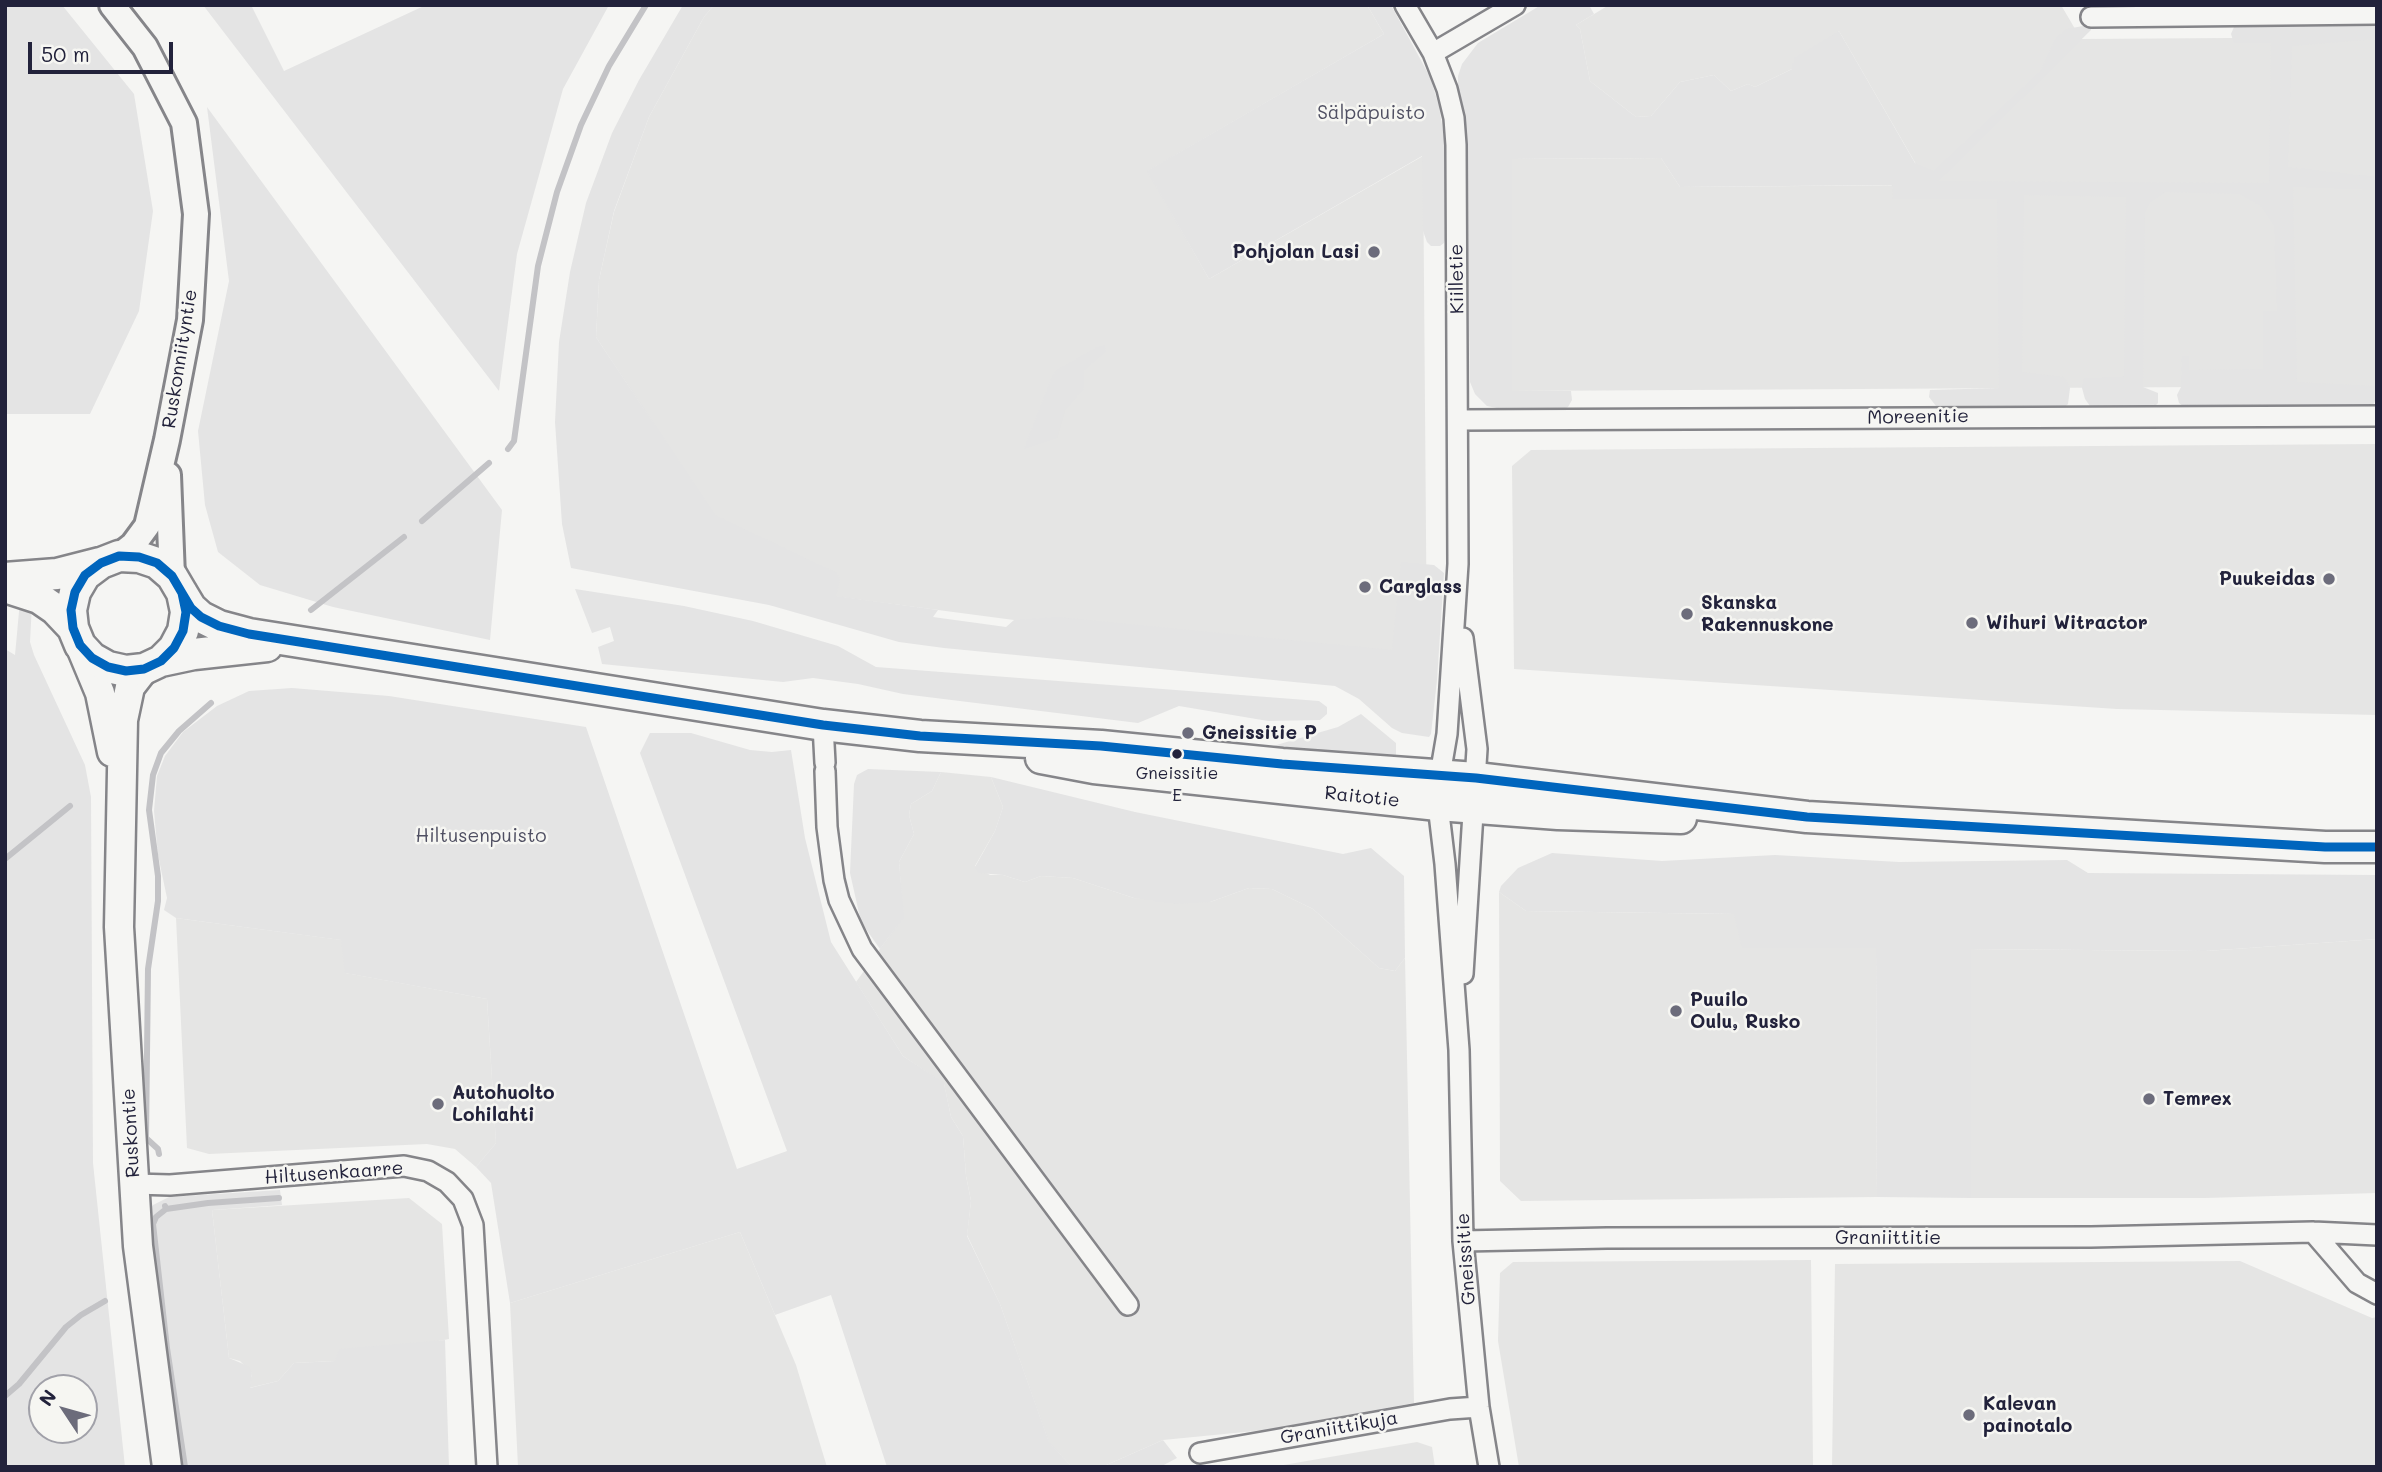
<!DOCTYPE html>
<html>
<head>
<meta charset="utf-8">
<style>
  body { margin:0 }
  #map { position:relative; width:2382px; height:1472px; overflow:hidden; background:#f5f5f3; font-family:Mali,sans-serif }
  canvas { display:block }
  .frame { position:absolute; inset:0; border:7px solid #22223b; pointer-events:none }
  .north { position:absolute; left:28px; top:1374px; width:70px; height:70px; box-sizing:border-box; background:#f6f6f2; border:2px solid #a1a1a9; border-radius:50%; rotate:306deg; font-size:19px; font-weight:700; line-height:28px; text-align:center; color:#22223b }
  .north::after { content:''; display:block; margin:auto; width:24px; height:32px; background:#6c6c7b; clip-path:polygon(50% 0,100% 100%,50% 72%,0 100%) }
  .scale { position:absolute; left:28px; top:42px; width:145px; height:32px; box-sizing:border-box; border:4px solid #22223b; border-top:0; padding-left:9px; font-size:21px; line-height:24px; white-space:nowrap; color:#22223b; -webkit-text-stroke:5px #f6f6f2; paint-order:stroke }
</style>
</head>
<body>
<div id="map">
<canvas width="2382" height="1472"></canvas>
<div class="frame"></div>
<div class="north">N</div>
<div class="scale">50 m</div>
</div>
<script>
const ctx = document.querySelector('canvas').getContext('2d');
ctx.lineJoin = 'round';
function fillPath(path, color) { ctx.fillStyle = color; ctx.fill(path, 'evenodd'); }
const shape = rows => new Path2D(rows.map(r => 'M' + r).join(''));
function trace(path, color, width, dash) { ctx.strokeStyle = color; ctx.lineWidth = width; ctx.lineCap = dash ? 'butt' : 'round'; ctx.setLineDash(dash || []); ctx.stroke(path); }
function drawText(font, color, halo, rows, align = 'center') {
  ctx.font = font + ' Mali,sans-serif'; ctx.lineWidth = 5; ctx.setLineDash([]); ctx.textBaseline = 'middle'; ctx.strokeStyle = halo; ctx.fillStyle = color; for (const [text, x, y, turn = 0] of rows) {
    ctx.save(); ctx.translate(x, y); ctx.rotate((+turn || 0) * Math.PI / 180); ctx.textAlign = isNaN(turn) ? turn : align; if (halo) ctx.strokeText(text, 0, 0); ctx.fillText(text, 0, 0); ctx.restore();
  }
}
const built = shape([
  [714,5,1367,5,1384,34,1148,171,1209,279,1423,156,1427,660,1014,620,604,566,660,434,596,337,599,280,614,212,649,117,704,17],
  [1609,5,2061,5,2081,39,2377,37,2377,386,1512,391,1512,159,1661,158,1680,187,1928,185,1839,31,1792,69,1755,87,1748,84,1731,91,1714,75,1680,82,1651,116,1636,117,1590,81,1580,29,1576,25],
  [2377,444,2377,715,2117,709,1514,669,1512,466,1531,450],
  [941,772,991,777,1003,807,995,831,975,866,990,875,1003,875,1025,882,1041,876,1073,878,1134,898,1210,902,1249,888,1272,889,1313,909,1379,968,1395,971,1405,958,1414,1403,1265,1430,1163,1440,1102,1467,1072,1467,1049,1443,1000,1304,967,1235,971,1201,966,1176,963,1136,951,1117,944,1084,903,1056,856,982,903,917,899,862,914,834,909,815,911,804,932,791],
  [1499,892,1526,911,1735,914,1743,948,1876,948,1877,1197,1521,1201,1500,1181],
  [176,918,342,940,346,973,487,999,496,1143,476,1167,455,1149,427,1144,209,1154,187,1148],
  [2377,939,2377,1193,2205,1198,1971,1198,1970,949,2205,951],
  [409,1198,442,1224,449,1339,335,1361,294,1363,278,1381,249,1388,252,1373,240,1361,229,1358,212,1210],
  [740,1232,796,1365,827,1467,518,1467,510,1303],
  [1811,1260,1813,1467,1519,1467,1498,1341,1500,1273,1513,1262],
  [2240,1261,2372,1318,2377,1317,2377,1467,1832,1467,1835,1264],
  [1417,1442,1432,1447,1435,1467,1272,1467]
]);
const green = shape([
  [5,5,62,5,134,94,153,211,139,311,90,414,5,414],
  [203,5,251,5,284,71,426,5,609,5,563,89,517,254,499,391],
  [683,5,714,5,704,17,649,117,614,211,599,280,596,337,715,515,837,573,840,579,836,596,938,610,933,617,1006,627,1014,620,1058,617,1392,650,1401,562,1434,565,1444,573,1437,680,1431,734,1429,737,1402,733,1392,728,1359,699,1335,686,944,648,899,642,769,605,571,568,562,524,555,422,559,342,570,272,586,203,612,133,639,80],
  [1367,5,1391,5,1430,77,1439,106,1445,143,1446,238,1444,243,1440,246,1431,246,1427,242,1423,231,1422,156,1209,279,1147,171,1384,34],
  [1541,5,1589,5,1594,14,1576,25,1580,29,1590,81,1636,117,1651,116,1680,82,1714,75,1731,91,1748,84,1755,87,1792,69,1794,58,1839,31,1915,163,1934,171,2040,72,2056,38,2067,29,2088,25,2091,27,2091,30,1938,181,2269,183,2271,43,2234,43,2231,34,2234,27,2377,25,2377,39,2292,46,2288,167,2377,177,2377,190,2293,187,2297,382,2375,386,2376,399,2373,405,2369,406,2183,406,2179,403,2177,395,2181,387,2182,356,2189,356,2189,370,2263,369,2263,311,2277,311,2274,225,2262,207,2240,194,2165,192,2150,202,2145,212,2143,387,2158,393,2158,403,2155,406,2090,406,2085,399,2082,388,2083,379,2124,376,2126,197,2024,195,2022,372,2064,377,2070,388,2068,404,2065,407,1936,406,1929,397,1930,390,1999,388,1997,199,1893,199,1892,185,1680,187,1661,158,1512,159,1512,391,1571,391,1572,400,1568,407,1564,409,1506,410,1487,406,1475,394,1470,382,1465,118,1458,87,1458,76,1462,64,1478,43],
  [207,107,502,510,490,640,333,607,260,585,218,552,205,505,198,431,229,281],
  [1105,345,1106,351,1084,370,1084,388,1065,410,1057,438,1024,449,1052,377,1057,370,1097,347],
  [575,589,684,606,753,621,838,646,876,667,1319,701,1327,707,1327,714,1320,720,1268,721,1179,706,1138,723,903,694,858,684,813,678,783,682,602,664,598,647,614,641,610,627,592,633],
  [20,601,32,604,30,642,34,655,85,765,91,797,93,1163,125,1467,5,1467,5,649,15,655],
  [42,1388,84,1388,84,1430,42,1430],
  [292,688,389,696,586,727,737,1169,787,1151,640,753,650,733,691,733,750,750,772,752,791,750,805,838,831,942,903,1056,944,1083,951,1117,963,1136,966,1176,971,1201,967,1236,1000,1304,1049,1442,1072,1467,887,1467,831,1295,775,1315,740,1232,510,1303,491,1183,476,1167,496,1143,487,999,345,973,341,940,176,918,164,910,167,898,158,855,154,811,157,776,165,756,183,732,217,706,249,691],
  [1361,714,1396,743,1396,755,1372,762,1328,757,1273,746,1338,727],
  [868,769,941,772,932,791,911,804,909,815,914,834,899,862,904,917,880,949,861,922,850,873,854,784,857,775],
  [991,777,1135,812,1343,854,1371,848,1404,876,1405,958,1395,971,1379,968,1313,909,1272,889,1249,888,1210,902,1175,904,1134,898,1073,878,1041,876,1025,882,1003,875,979,873,975,867,995,831,1003,807],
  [1552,853,1662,861,1775,855,1899,862,2067,860,2088,873,2377,875,2377,939,2205,951,1971,949,1971,1198,1877,1197,1876,948,1742,948,1734,914,1526,911,1499,892,1501,886,1518,868],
  [280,1190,282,1205,212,1210,229,1358,248,1366,252,1373,250,1388,278,1381,294,1363,335,1361,339,1349,445,1340,449,1467,178,1467,147,1215,153,1205,169,1197],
  [1163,1440,1177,1458,1160,1467,1102,1467]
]);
const stream = shape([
  [508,449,514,441,538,266,557,192,581,125,609,66,646,5],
  [422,521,489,463],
  [311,610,404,537],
  [5,859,70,806],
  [159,1154,158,1149,146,1138,148,969,158,901,158,876,149,810,153,775,161,753,179,731,211,703],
  [165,1206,166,1209,156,1217,153,1224,167,1348,185,1467],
  [166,1209,208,1203,279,1198],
  [5,1396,19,1384,66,1327,81,1315,105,1301]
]);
const minor = shape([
  [1405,5,1433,53,1447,89,1454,118,1456,145,1458,564,1447,734,1440,775,1438,805,1445,864,1459,1050,1463,1241,1479,1407,1489,1467],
  [2091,17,2377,14],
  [1433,53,1515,5],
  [1459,420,2377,416],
  [1463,638,1477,749,1463,974],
  [823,725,825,763],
  [825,771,827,827,834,880,839,900,862,949,1128,1305],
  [134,1184,170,1185,404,1166,428,1171,447,1182,463,1199,473,1225,487,1467],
  [2313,1232,2357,1283,2377,1294],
  [1463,1241,1607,1238,2091,1237,2313,1232,2377,1235],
  [1200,1453,1450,1409,1479,1407]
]);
const tertiary = shape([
  [112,5,145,47,184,123,196,214,190,320,167,440,147,526,133,545,119,556],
  [168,475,172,576]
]);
const secondary = shape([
  [80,645,100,693,112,752],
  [144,669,130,687,123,720,119,927,138,1246,167,1467]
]);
const primary = shape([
  [5,578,57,574,100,563],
  [5,587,39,598,55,609,73,628],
  [182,593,186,612,183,631,174,648,161,661,144,669,126,671,108,667,92,658,80,645,73,628,71,610,75,592,85,575,101,563,119,556,139,557,157,563,172,576,182,593,191,608,201,617,219,626,249,634,823,725,920,736,1101,746,1282,764,1476,778,1807,817,2325,847,2377,847],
  [161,661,194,654,267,646],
  [1041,758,1094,768,1438,805,1558,814,1681,818]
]);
const bus1 = shape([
  [182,593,186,612,183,631,174,648,161,661,144,669,126,671,108,667,92,658,80,645,73,628,71,610,75,592,85,575,101,563,119,556,139,557,157,563,172,576,182,593,191,608,201,617,219,626,249,634,823,725,920,736,1101,746,1282,764,1476,778,1807,817,2325,847,2377,847]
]);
const markers = [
  [1374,252,7,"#6c6c7b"],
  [2329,579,7,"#6c6c7b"],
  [1365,587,7,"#6c6c7b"],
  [1687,614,7,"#6c6c7b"],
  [1972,623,7,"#6c6c7b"],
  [1188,733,7,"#6c6c7b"],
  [1177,754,6,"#22223b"],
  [1676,1011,7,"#6c6c7b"],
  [2149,1099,7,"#6c6c7b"],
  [438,1104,7,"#6c6c7b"],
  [1969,1415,7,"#6c6c7b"]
];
const busNames = [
  ["Gneissitie",1177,774],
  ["E",1177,796]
];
const parkNames = [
  ["Sälpäpuisto",1371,113],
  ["Hiltusenpuisto",481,836]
];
const poiNames = [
  ["Pohjolan Lasi",1360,252,"right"],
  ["Puukeidas",2315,579,"right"],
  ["Carglass",1379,587],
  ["Skanska",1701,603],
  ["Rakennuskone",1701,625],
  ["Wihuri Witractor",1986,623],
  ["Gneissitie P",1202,733],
  ["Puuilo",1690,1000],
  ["Oulu, Rusko",1690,1022],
  ["Autohuolto",452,1093],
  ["Lohilahti",452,1115],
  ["Temrex",2163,1099],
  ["Kalevan",1983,1404],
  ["painotalo",1983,1426]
];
const streetNames = [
  ["Kiilletie",1457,279,-91],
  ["Ruskonniityntie",180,359,-81],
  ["Moreenitie",1918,417,-1],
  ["Raitotie",1362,797,6],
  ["Ruskontie",131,1133,-93],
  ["Hiltusenkaarre",334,1173,-4],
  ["Graniittitie",1888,1238],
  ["Gneissitie",1466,1259,-94],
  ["Graniittikuja",1339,1428,-10]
];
fillPath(built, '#e5e5e4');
fillPath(green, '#e4e4e4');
trace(stream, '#c3c3c6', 6);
trace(minor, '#858589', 24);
trace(tertiary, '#858589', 30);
trace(secondary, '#858589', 33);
trace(primary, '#858589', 35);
trace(minor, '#f5f5f3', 19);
trace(tertiary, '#f5f5f3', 24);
trace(secondary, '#f5f5f3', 28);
trace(primary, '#f5f5f3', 30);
trace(bus1, '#0065bd', 9);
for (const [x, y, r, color] of markers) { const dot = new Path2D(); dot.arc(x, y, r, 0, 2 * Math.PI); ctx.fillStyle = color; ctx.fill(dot); trace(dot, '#f6f6f2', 2.5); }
drawText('17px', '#22223b', '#f6f6f2', busNames);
drawText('19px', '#4f4f62', '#f6f6f2', parkNames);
drawText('bold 19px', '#22223b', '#f6f6f2', poiNames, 'left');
drawText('19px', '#22223b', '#f6f6f2', streetNames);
</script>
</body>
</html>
